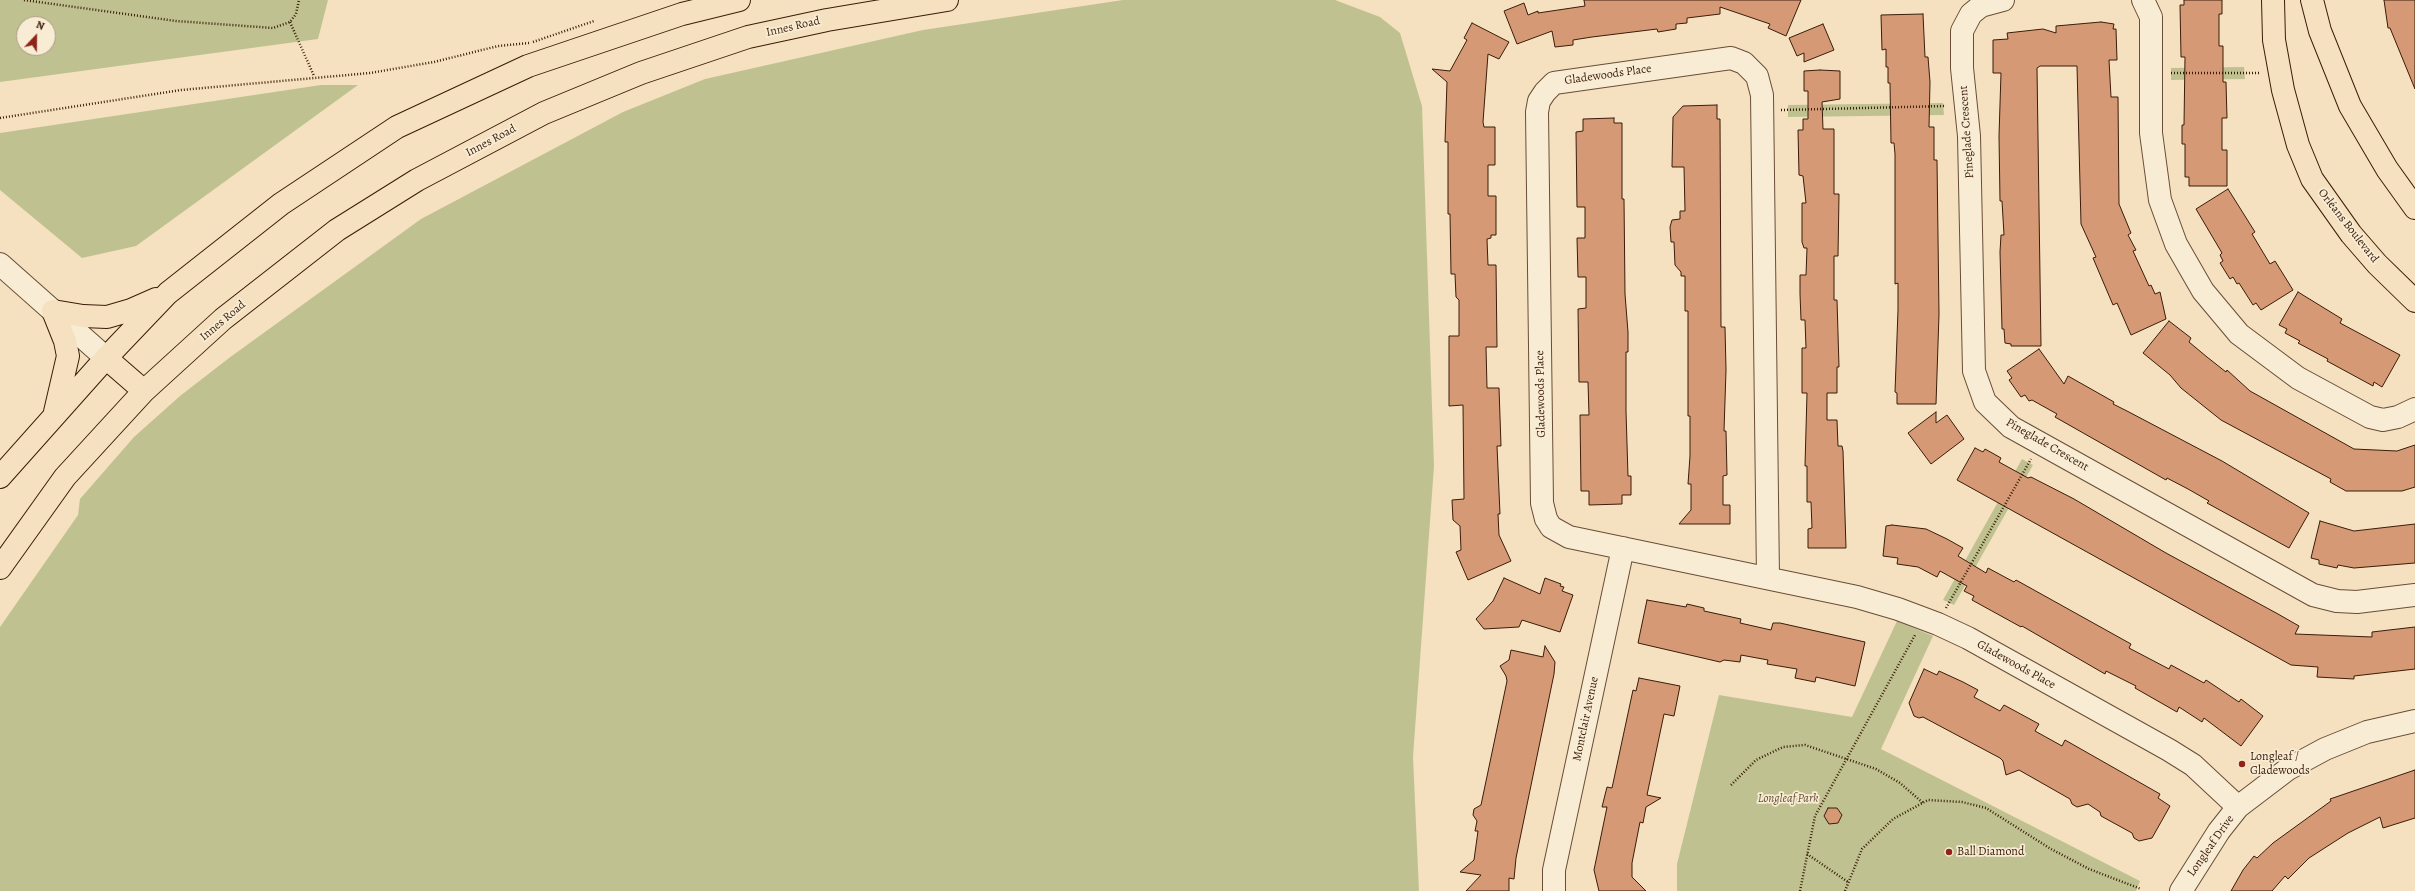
<!DOCTYPE html>
<html>
<head>
<meta charset="utf-8">
<style>
  body { margin:0 }
  #map { position:relative; width:2415px; height:891px; overflow:hidden; background:#f5e1bf; font-family:Alegreya,serif }
  canvas { display:block }
  .north { position:absolute; left:16px; top:16px; width:40px; height:40px; box-sizing:border-box; background:#f8ecd5; border:1px solid #ac9983; border-radius:50%; rotate:22deg; font-size:11px; font-weight:700; line-height:16px; text-align:center; color:#3a1c09 }
  .north::after { content:''; display:block; margin:auto; width:14px; height:18px; background:#8f2418; clip-path:polygon(50% 0,100% 100%,50% 72%,0 100%) }
</style>
</head>
<body>
<div id="map">
<canvas width="2415" height="891"></canvas>
<div class="north">N</div>
</div>
<script>
const ctx = document.querySelector('canvas').getContext('2d');
ctx.lineJoin = 'round';
function fillPath(path, color) { ctx.fillStyle = color; ctx.fill(path, 'evenodd'); }
const shape = rows => new Path2D(rows.map(r => 'M' + r).join(''));
function trace(path, color, width, dash) { ctx.strokeStyle = color; ctx.lineWidth = width; ctx.lineCap = dash ? 'butt' : 'round'; ctx.setLineDash(dash || []); ctx.stroke(path); }
function drawText(font, color, halo, rows, align = 'center') {
  ctx.font = font + ' Alegreya,serif'; ctx.lineWidth = 3.5; ctx.setLineDash([]); ctx.textBaseline = 'middle'; ctx.strokeStyle = halo; ctx.fillStyle = color; for (const [text, x, y, turn = 0] of rows) {
    ctx.save(); ctx.translate(x, y); ctx.rotate((+turn || 0) * Math.PI / 180); ctx.textAlign = isNaN(turn) ? turn : align; if (halo) ctx.strokeText(text, 0, 0); ctx.fillText(text, 0, 0); ctx.restore();
  }
}
const green = shape([
  [0,0,328,0,318,39,0,82],
  [24,24,48,24,48,48,24,48],
  [1123,0,1335,0,1380,17,1400,33,1422,106,1434,466,1413,757,1419,891,0,891,0,627,78,515,80,499,134,437,180,396,229,358,421,219,623,112,705,79,923,30],
  [2244,67,2245,79,2171,80,2171,68],
  [321,85,358,85,136,246,82,258,0,190,0,133],
  [1943,103,1944,115,1788,117,1788,105],
  [2022,459,2033,465,1954,605,1943,600],
  [1897,621,1933,636,1881,749,2140,881,2136,891,1677,891,1677,864,1719,695,1852,717]
]);
const building = shape([
  [1584,0,1801,0,1786,36,1768,28,1770,24,1720,7,1720,14,1687,18,1687,23,1676,24,1676,29,1658,32,1657,29,1592,37,1573,40,1573,45,1555,47,1552,31,1517,44,1504,11,1524,3,1528,15,1538,11,1538,13,1585,6,1584,0],
  [2184,0,2222,0,2222,14,2219,14,2219,46,2223,46,2223,82,2226,82,2227,118,2222,118,2222,150,2227,150,2227,186,2189,186,2189,177,2185,177,2185,144,2182,144,2182,125,2184,125,2185,57,2181,57,2180,5,2184,5,2184,0],
  [2384,0,2415,0,2415,89,2390,28,2388,28,2384,0],
  [1923,14,1925,57,1928,57,1930,82,1929,127,1934,127,1934,160,1937,160,1939,314,1936,404,1897,404,1897,393,1895,392,1898,310,1898,283,1895,284,1895,154,1894,143,1891,143,1890,83,1888,83,1888,67,1886,67,1886,49,1882,50,1881,15,1923,14],
  [2101,22,2114,24,2113,29,2116,29,2117,60,2109,60,2111,97,2118,97,2119,204,2131,233,2128,235,2136,250,2133,251,2149,286,2151,285,2155,294,2160,292,2166,319,2131,335,2117,303,2113,305,2093,258,2096,257,2081,224,2077,66,2040,66,2037,68,2041,346,2011,346,2011,344,2005,343,2004,329,2002,329,2000,252,2001,235,2004,235,2002,201,2000,201,1999,136,2001,73,1993,73,1993,40,2008,39,2007,33,2043,29,2056,33,2056,26,2101,22],
  [1472,23,1509,42,1499,59,1488,54,1483,122,1484,127,1495,127,1495,165,1488,165,1488,196,1496,196,1496,235,1491,235,1491,238,1487,239,1488,265,1496,265,1497,347,1486,347,1487,388,1499,388,1501,446,1497,446,1500,514,1498,514,1499,535,1511,561,1468,580,1456,552,1461,550,1460,526,1453,520,1452,500,1464,499,1463,405,1449,406,1449,336,1459,336,1459,300,1456,297,1455,274,1451,274,1450,214,1448,214,1448,142,1445,142,1447,82,1432,69,1450,71,1467,40,1464,38,1472,23],
  [1823,24,1834,50,1804,62,1804,53,1797,56,1789,38,1823,24],
  [1820,70,1840,71,1840,99,1822,102,1823,129,1834,129,1834,194,1839,194,1838,256,1834,256,1834,300,1837,300,1839,367,1837,367,1837,393,1827,393,1827,420,1837,420,1838,446,1842,446,1843,451,1846,548,1808,548,1808,529,1812,528,1811,502,1807,502,1807,466,1805,466,1807,393,1802,393,1802,348,1806,348,1805,320,1801,320,1800,294,1800,275,1806,275,1807,248,1804,248,1802,242,1802,203,1806,203,1803,176,1799,175,1798,130,1803,130,1803,119,1808,119,1808,91,1804,91,1804,71,1820,70],
  [1717,105,1717,119,1720,119,1721,327,1725,327,1726,370,1724,431,1726,431,1727,475,1723,476,1723,505,1730,505,1730,524,1679,524,1691,510,1691,484,1688,484,1690,456,1690,416,1688,416,1688,311,1685,311,1685,276,1681,276,1681,272,1675,265,1674,242,1671,242,1670,227,1672,220,1680,219,1680,211,1685,211,1684,167,1672,167,1673,117,1683,106,1717,105],
  [1614,118,1614,123,1622,123,1622,199,1624,199,1625,294,1628,332,1628,352,1626,352,1626,411,1628,476,1631,476,1631,495,1622,495,1622,504,1589,505,1589,491,1581,491,1580,415,1589,415,1588,382,1579,382,1578,309,1586,308,1586,277,1578,277,1577,238,1585,238,1585,207,1577,207,1576,132,1583,131,1583,119,1614,118],
  [2228,189,2255,232,2252,234,2270,264,2275,261,2293,290,2261,310,2256,303,2253,305,2239,283,2237,284,2233,277,2230,279,2220,263,2223,261,2220,255,2222,253,2196,209,2228,189],
  [2298,292,2342,319,2340,323,2400,355,2382,387,2374,382,2373,386,2327,361,2328,359,2298,343,2300,341,2285,333,2287,329,2279,325,2298,292],
  [2169,321,2191,338,2189,342,2207,357,2226,372,2227,370,2250,391,2354,449,2397,451,2415,445,2415,487,2402,491,2346,491,2330,482,2331,479,2221,420,2181,388,2170,375,2143,353,2169,321],
  [2039,349,2064,384,2068,376,2114,402,2113,404,2127,411,2222,461,2309,513,2289,548,2207,503,2209,501,2188,489,2167,478,2166,480,2055,417,2057,414,2032,400,2029,401,2025,395,2021,397,2009,380,2012,378,2007,371,2039,349],
  [1936,412,1936,423,1947,415,1964,439,1931,464,1908,433,1936,412],
  [1975,448,1983,452,1985,449,1994,454,2001,458,1999,462,2028,478,2031,477,2074,499,2166,553,2278,614,2299,626,2295,634,2372,637,2372,632,2415,627,2415,669,2354,676,2354,679,2317,677,2318,667,2291,665,1957,480,1975,448],
  [2320,521,2354,531,2415,524,2415,563,2354,568,2338,565,2337,568,2319,564,2319,560,2311,558,2320,521],
  [1892,525,1926,529,1947,539,1963,548,1958,556,1986,573,1988,568,2014,582,2016,580,2131,644,2129,648,2169,669,2171,665,2204,683,2206,680,2239,702,2241,699,2263,716,2241,746,2204,718,2202,722,2179,707,2177,712,2135,688,2136,686,2106,671,2105,674,2022,626,2021,627,1972,600,1974,596,1964,591,1967,586,1940,571,1937,577,1918,567,1897,564,1898,558,1883,556,1886,526,1892,525],
  [1504,578,1540,594,1545,578,1561,584,1560,586,1564,587,1562,591,1573,595,1560,632,1522,620,1519,627,1484,629,1476,619,1493,601,1504,578],
  [1647,600,1686,607,1687,604,1704,608,1704,611,1741,619,1740,623,1771,630,1773,623,1780,623,1865,642,1855,686,1816,677,1815,682,1795,678,1797,669,1767,664,1768,660,1741,655,1740,662,1724,660,1720,662,1638,643,1647,600],
  [1545,646,1555,662,1554,674,1516,858,1514,879,1509,878,1509,891,1466,891,1481,875,1460,872,1474,860,1478,831,1475,831,1477,821,1473,815,1474,809,1481,805,1507,681,1506,676,1500,666,1509,660,1511,650,1543,657,1545,646],
  [1924,669,1937,675,1939,671,1963,682,1978,690,1974,697,2000,711,2004,705,2039,724,2035,731,2062,746,2065,740,2160,794,2158,798,2170,806,2152,838,2139,841,2134,838,2132,833,2101,816,2100,812,2088,804,2077,807,2072,804,2070,799,2019,770,2006,775,2003,761,2000,758,1923,717,1919,718,1914,716,1909,703,1924,669],
  [1639,678,1680,686,1674,716,1664,714,1647,795,1661,798,1646,807,1643,823,1640,822,1632,863,1632,877,1646,891,1599,891,1594,870,1607,807,1602,807,1607,787,1612,788,1633,690,1636,691,1639,678],
  [2415,770,2415,818,2383,828,2380,817,2348,833,2309,858,2288,879,2285,876,2272,891,2231,891,2243,870,2254,856,2257,858,2273,843,2331,801,2330,799,2415,770],
  [1828,808,1837,808,1842,815,1838,823,1829,824,1824,816,1828,808]
]);
const path = shape([
  [24,0,176,21,273,28,290,22,296,14,299,0],
  [290,22,314,76],
  [533,42,594,21],
  [2171,73,2260,73],
  [1781,110,1946,106],
  [0,118,181,90,370,73,434,62,498,46,529,43],
  [1946,608,2031,459],
  [1731,785,1756,760,1783,747,1805,745,1876,769,1900,783,1923,803],
  [1807,854,1848,882],
  [1800,891,1815,816,1915,635],
  [1845,891,1862,849,1893,819,1928,800,1962,802,1986,808,2051,849,2089,869,2141,889]
]);
const minor = shape([
  [2003,0,1981,6,1971,14,1962,31,1962,68,1969,136,1974,371,1985,402,2011,427,2313,595,2337,601,2357,602,2415,595],
  [2143,0,2151,17,2151,133,2160,200,2176,244,2203,291,2239,334,2298,378,2370,417,2383,420,2398,417,2415,409],
  [0,264,106,358],
  [1768,578,1762,95,1757,76,1744,63,1731,58,1554,83,1545,92,1539,101,1537,112,1542,503,1546,519,1551,527,1569,537,1857,597,1898,609,1938,624,1968,638,2169,750,2193,765,2238,807],
  [1554,891,1554,870,1623,548],
  [2181,891,2219,831,2238,807,2288,769,2325,749,2367,732,2415,721]
]);
const major = shape([
  [2273,0,2274,40,2283,90,2298,145,2312,179,2351,234,2377,264,2415,301],
  [2312,0,2320,31,2350,106,2387,169,2415,208],
  [53,311,83,316,107,317,131,310,156,299],
  [53,311,65,341,68,356,55,412],
  [106,358,144,391],
  [0,477,106,358,168,293,281,204,397,127,528,66,682,14,739,0],
  [0,568,65,477,144,391,223,319,337,230,417,180,544,113,641,73,748,37,827,20,947,0]
]);
const markers = [
  [2242,764,4,"#8f2418"],
  [1949,852,4,"#8f2418"]
];
const streetNames = [
  ["Innes Road",793,27,-13],
  ["Gladewoods Place",1608,75,-8],
  ["Pineglade Crescent",1967,132,-94],
  ["Innes Road",491,141,-28],
  ["Orléans Boulevard",2348,226,52],
  ["Innes Road",223,321,-40],
  ["Gladewoods Place",1541,394,-91],
  ["Pineglade Crescent",2047,445,30],
  ["Gladewoods Place",2016,665,29],
  ["Montclair Avenue",1586,719,-78],
  ["Longleaf Drive",2211,846,-55]
];
const poiNames = [
  ["Longleaf /",2250,757],
  ["Gladewoods",2250,771],
  ["Ball Diamond",1957,852]
];
const parkNames = [
  ["Longleaf Park",1788,799]
];
fillPath(green, '#bfc290');
fillPath(building, '#d69976');
trace(building, '#3a1c09', 1);
trace(minor, '#694d36', 24);
trace(major, '#3a1c09', 24);
trace(path, '#3a1c09', 2.5, [1, 2]);
trace(minor, '#f8ecd5', 22);
trace(major, '#f5e1bf', 22);
for (const [x, y, r, color] of markers) { const dot = new Path2D(); dot.arc(x, y, r, 0, 2 * Math.PI); ctx.fillStyle = color; ctx.fill(dot); trace(dot, '#f8ecd5', 1.5); }
drawText('12px', '#3a1c09', '#f8ecd5', streetNames);
drawText('12px', '#3a1c09', '#f8ecd5', poiNames, 'left');
drawText('italic 12px', '#624e32', '#f8ecd5', parkNames);
</script>
</body>
</html>
